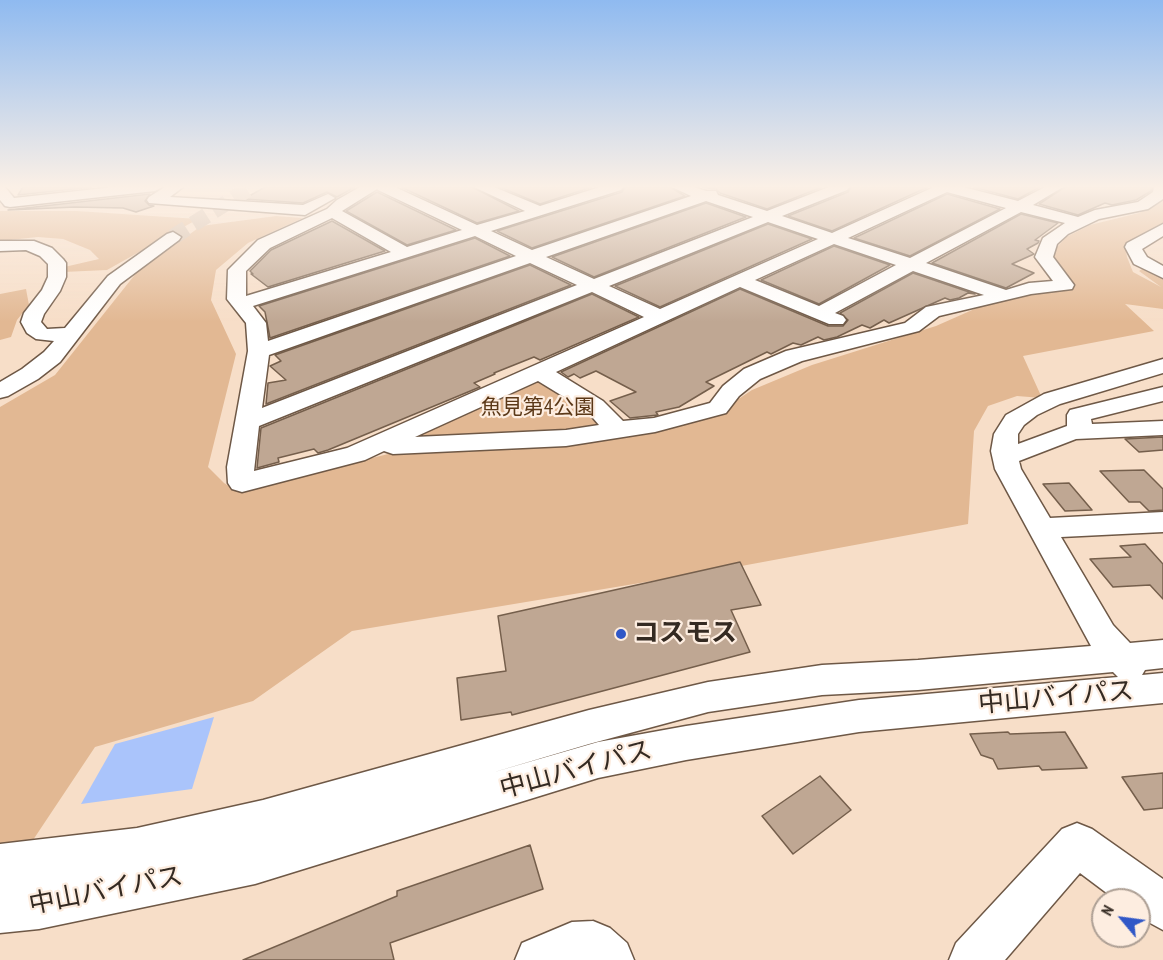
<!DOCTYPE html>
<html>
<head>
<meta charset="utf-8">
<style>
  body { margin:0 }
  #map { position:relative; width:1163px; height:960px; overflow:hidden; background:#f7dec8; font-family:"PT Sans Narrow",sans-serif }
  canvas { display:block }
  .north { position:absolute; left:1091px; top:888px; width:60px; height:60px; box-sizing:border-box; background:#fdede0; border:2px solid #ad9f94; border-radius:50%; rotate:299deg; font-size:16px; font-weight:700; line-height:24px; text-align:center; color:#342a22 }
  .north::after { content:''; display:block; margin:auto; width:21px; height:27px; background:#3057c7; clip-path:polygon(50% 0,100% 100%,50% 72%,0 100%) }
</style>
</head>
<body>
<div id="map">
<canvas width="1163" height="960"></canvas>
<div class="north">N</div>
</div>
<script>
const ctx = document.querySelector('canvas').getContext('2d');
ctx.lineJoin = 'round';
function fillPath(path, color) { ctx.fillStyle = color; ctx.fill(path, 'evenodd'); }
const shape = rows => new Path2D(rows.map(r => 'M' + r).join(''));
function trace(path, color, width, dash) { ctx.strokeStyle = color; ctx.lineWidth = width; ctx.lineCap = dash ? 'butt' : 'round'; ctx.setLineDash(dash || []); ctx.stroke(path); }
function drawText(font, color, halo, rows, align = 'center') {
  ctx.font = font + ' "PT Sans Narrow","Noto Sans JP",sans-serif'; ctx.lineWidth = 4.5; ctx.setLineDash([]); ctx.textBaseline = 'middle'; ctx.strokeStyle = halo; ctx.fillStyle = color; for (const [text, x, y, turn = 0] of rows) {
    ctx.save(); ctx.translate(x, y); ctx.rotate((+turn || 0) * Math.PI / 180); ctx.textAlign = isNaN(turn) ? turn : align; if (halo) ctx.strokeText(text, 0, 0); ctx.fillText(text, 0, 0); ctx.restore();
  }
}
const green = shape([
  [1163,199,1163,224,1125,244,1127,257,1133,272,1161,287,1139,271,1142,269,1163,279,1163,309,1125,304,1154,331,1023,356,1042,398,1017,396,988,406,974,431,968,524,736,567,352,631,253,701,95,747,25,852,0,856,0,407,55,375,137,272,201,226,276,216,303,218,248,243,216,270,211,300,236,354,208,467,224,483,237,491,417,447,559,444,734,402,752,390,812,365,936,326,979,307,1034,291,1067,286,1050,255,1066,237,1090,225,1139,213],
  [0,211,77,211,198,219,107,270,63,272,60,268,99,259,90,250,63,239,38,237,0,241],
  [26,289,29,305,17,320,11,337,0,340,0,294],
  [542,378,607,428,539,435,418,435]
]);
const water = shape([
  [214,717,192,789,81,804,115,744]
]);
const building = shape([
  [23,187,92,187,18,195,23,187],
  [265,187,355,187,337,197,327,192,303,203,244,199,265,187],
  [401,187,472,187,519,211,477,223,401,187],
  [500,187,592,187,540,204,500,187],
  [625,187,670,187,685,196,532,248,497,231,622,192,625,187],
  [702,187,822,187,767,209,720,193,716,189,702,187],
  [851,187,928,187,832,231,788,216,848,192,851,187],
  [973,187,1040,187,1018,199,973,187],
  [1065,187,1152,187,1151,191,1136,200,1112,205,1105,203,1078,215,1039,204,1065,187],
  [377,192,456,230,407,245,346,211,377,192],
  [150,194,145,201,149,205,154,206,136,212,123,208,75,207,8,210,150,194],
  [947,194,1000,209,910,256,854,238,947,194],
  [706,203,746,217,594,277,552,257,706,203],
  [1021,214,1058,223,1035,240,1039,241,1038,243,1027,249,1034,254,1012,264,1034,273,1006,288,932,263,1021,214],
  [332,221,385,251,268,287,251,274,253,274,250,271,271,250,332,221],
  [768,224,812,239,660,307,615,286,768,224],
  [475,238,510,256,270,338,265,312,259,306,475,238],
  [834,246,890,265,819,304,761,280,834,246],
  [530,265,571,285,266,404,268,383,286,380,270,366,281,361,275,355,530,265],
  [913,273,975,294,968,293,959,298,950,300,945,298,889,323,884,320,870,328,862,325,837,337,824,340,818,337,801,345,793,343,771,354,767,352,706,382,714,386,679,407,656,412,658,415,630,418,610,401,636,392,596,371,580,378,574,374,568,377,561,372,740,289,828,326,843,326,848,320,840,313,913,273],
  [592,294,639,317,540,360,534,357,494,373,495,374,474,383,480,387,328,450,318,453,314,449,278,458,279,462,257,468,261,428,592,294],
  [1163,437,1163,450,1139,452,1125,439,1163,437],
  [1144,470,1163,489,1163,510,1149,511,1140,502,1129,502,1100,471,1144,470],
  [1069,483,1092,510,1065,511,1043,484,1069,483],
  [1145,544,1163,564,1163,599,1150,585,1113,587,1090,559,1131,557,1120,546,1145,544],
  [740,562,761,605,731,610,750,652,512,715,511,712,461,720,457,678,506,671,498,616,740,562],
  [1008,732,1010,734,1065,732,1087,768,1042,770,1039,766,998,769,993,759,981,755,970,734,1008,732],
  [1163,773,1163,808,1144,810,1122,777,1163,773],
  [820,776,851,810,793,854,762,816,820,776],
  [530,845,543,889,390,943,394,960,243,960,397,896,397,891,530,845]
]);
const minorTunnel = shape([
  [173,237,251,187]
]);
const minor = shape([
  [0,187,5,187,14,198,114,187,162,187,155,191,10,207,5,206,0,200,0,187],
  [165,187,183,187,170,197,303,205,328,194,335,198,305,215,149,203,147,200,149,197,165,187],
  [360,187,395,187,477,225,525,211,474,187,494,187,540,206,600,187,623,187,621,190,491,231,532,250,691,196,672,187,694,187,706,191,716,191,718,195,767,211,829,187,849,187,847,190,782,216,832,233,934,187,963,187,1018,201,1045,187,1063,187,1033,205,1078,217,1095,210,1138,202,1153,192,1154,187,1163,187,1163,199,1148,209,1099,219,1068,234,1057,244,1053,257,1074,285,1072,289,1031,294,939,316,919,331,802,361,760,379,739,396,726,413,655,432,566,446,393,454,384,451,365,460,242,492,232,489,228,483,227,467,248,351,246,323,227,299,228,270,258,240,327,209,337,200,360,187],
  [377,189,378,190,462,230,407,247,342,211,377,189],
  [947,192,1006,208,910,258,848,238,947,192],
  [706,201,753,217,594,279,546,257,706,201],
  [1021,212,1065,223,1043,238,1035,257,1053,281,1029,283,1006,290,926,263,1021,212],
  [332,218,391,252,246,296,246,271,270,248,332,218],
  [768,222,818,239,660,309,609,286,768,222],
  [475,236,516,256,268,341,266,323,253,306,475,236],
  [834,244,896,265,819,306,755,280,834,244],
  [530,263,577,285,262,408,269,355,530,263],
  [913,271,984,295,926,307,905,323,786,351,744,369,723,386,710,403,654,418,623,421,603,401,556,372,740,287,829,324,843,324,846,320,843,316,835,313,913,271],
  [592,292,644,317,347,448,254,471,259,426,592,292],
  [538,381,587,411,599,425,566,430,415,437,538,381],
  [1163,224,1163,236,1142,249,1147,257,1163,266,1163,278,1134,264,1125,247,1127,243,1163,224],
  [173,232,181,237,179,240,120,284,60,362,38,379,8,396,0,398,0,382,22,369,44,352,54,341,36,339,27,333,21,322,24,313,42,290,48,277,48,264,40,256,26,250,0,251,0,241,34,241,52,248,63,259,66,263,66,277,60,291,44,314,41,322,47,329,65,328,108,276,167,234,173,232],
  [1163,359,1163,373,1060,404,1037,415,1024,425,1018,434,1018,444,1067,426,1067,415,1070,410,1163,387,1163,401,1091,419,1092,424,1163,421,1163,435,1076,439,1019,461,1021,469,1050,518,1163,512,1163,532,1061,537,1113,625,1130,643,1163,640,1163,668,1145,670,1142,675,1163,673,1163,703,859,732,686,760,598,778,255,884,39,929,0,933,0,844,137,828,263,800,589,710,708,682,822,665,918,660,1091,646,995,469,991,451,994,434,1006,415,1044,394,1163,359],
  [1113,672,1118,677,859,700,686,726,598,742,491,773,589,744,708,712,822,695,918,690,1113,672],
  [1077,823,1092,829,1163,879,1163,930,1139,917,1139,900,1116,900,1080,873,1005,960,949,960,956,943,1062,829,1077,823],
  [593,921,610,928,627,943,634,960,515,960,522,943,572,922,593,921]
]);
const markers = [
  [621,634,6,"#3057c7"]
];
const parkNames = [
  ["魚見第4公園",538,408]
];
const nearPoinames = [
  ["コスモス",633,634]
];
const nearStreetnames = [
  ["中山バイパス",1056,698,-5],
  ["中山バイパス",576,770,-15],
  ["中山バイパス",106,891,-11]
];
fillPath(green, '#e2b893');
fillPath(water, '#aac4fb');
fillPath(building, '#bfa793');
trace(building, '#755f4c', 1.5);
trace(minorTunnel, '#d0baa7', 16, [16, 8]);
trace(minor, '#6e5846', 3);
fillPath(minor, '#fff');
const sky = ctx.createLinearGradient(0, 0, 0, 322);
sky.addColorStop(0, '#8fbaf0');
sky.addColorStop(0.58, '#fbf0e6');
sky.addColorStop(1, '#fbf0e600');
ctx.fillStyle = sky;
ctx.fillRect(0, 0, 1163, 322);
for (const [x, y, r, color] of markers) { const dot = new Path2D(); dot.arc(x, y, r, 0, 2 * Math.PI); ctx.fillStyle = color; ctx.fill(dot); trace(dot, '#fdede0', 2); }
drawText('21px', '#5b3817', '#fdede0', parkNames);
drawText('bold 26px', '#342a22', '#fdede0', nearPoinames, 'left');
drawText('26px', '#342a22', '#fdede0', nearStreetnames);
</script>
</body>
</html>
